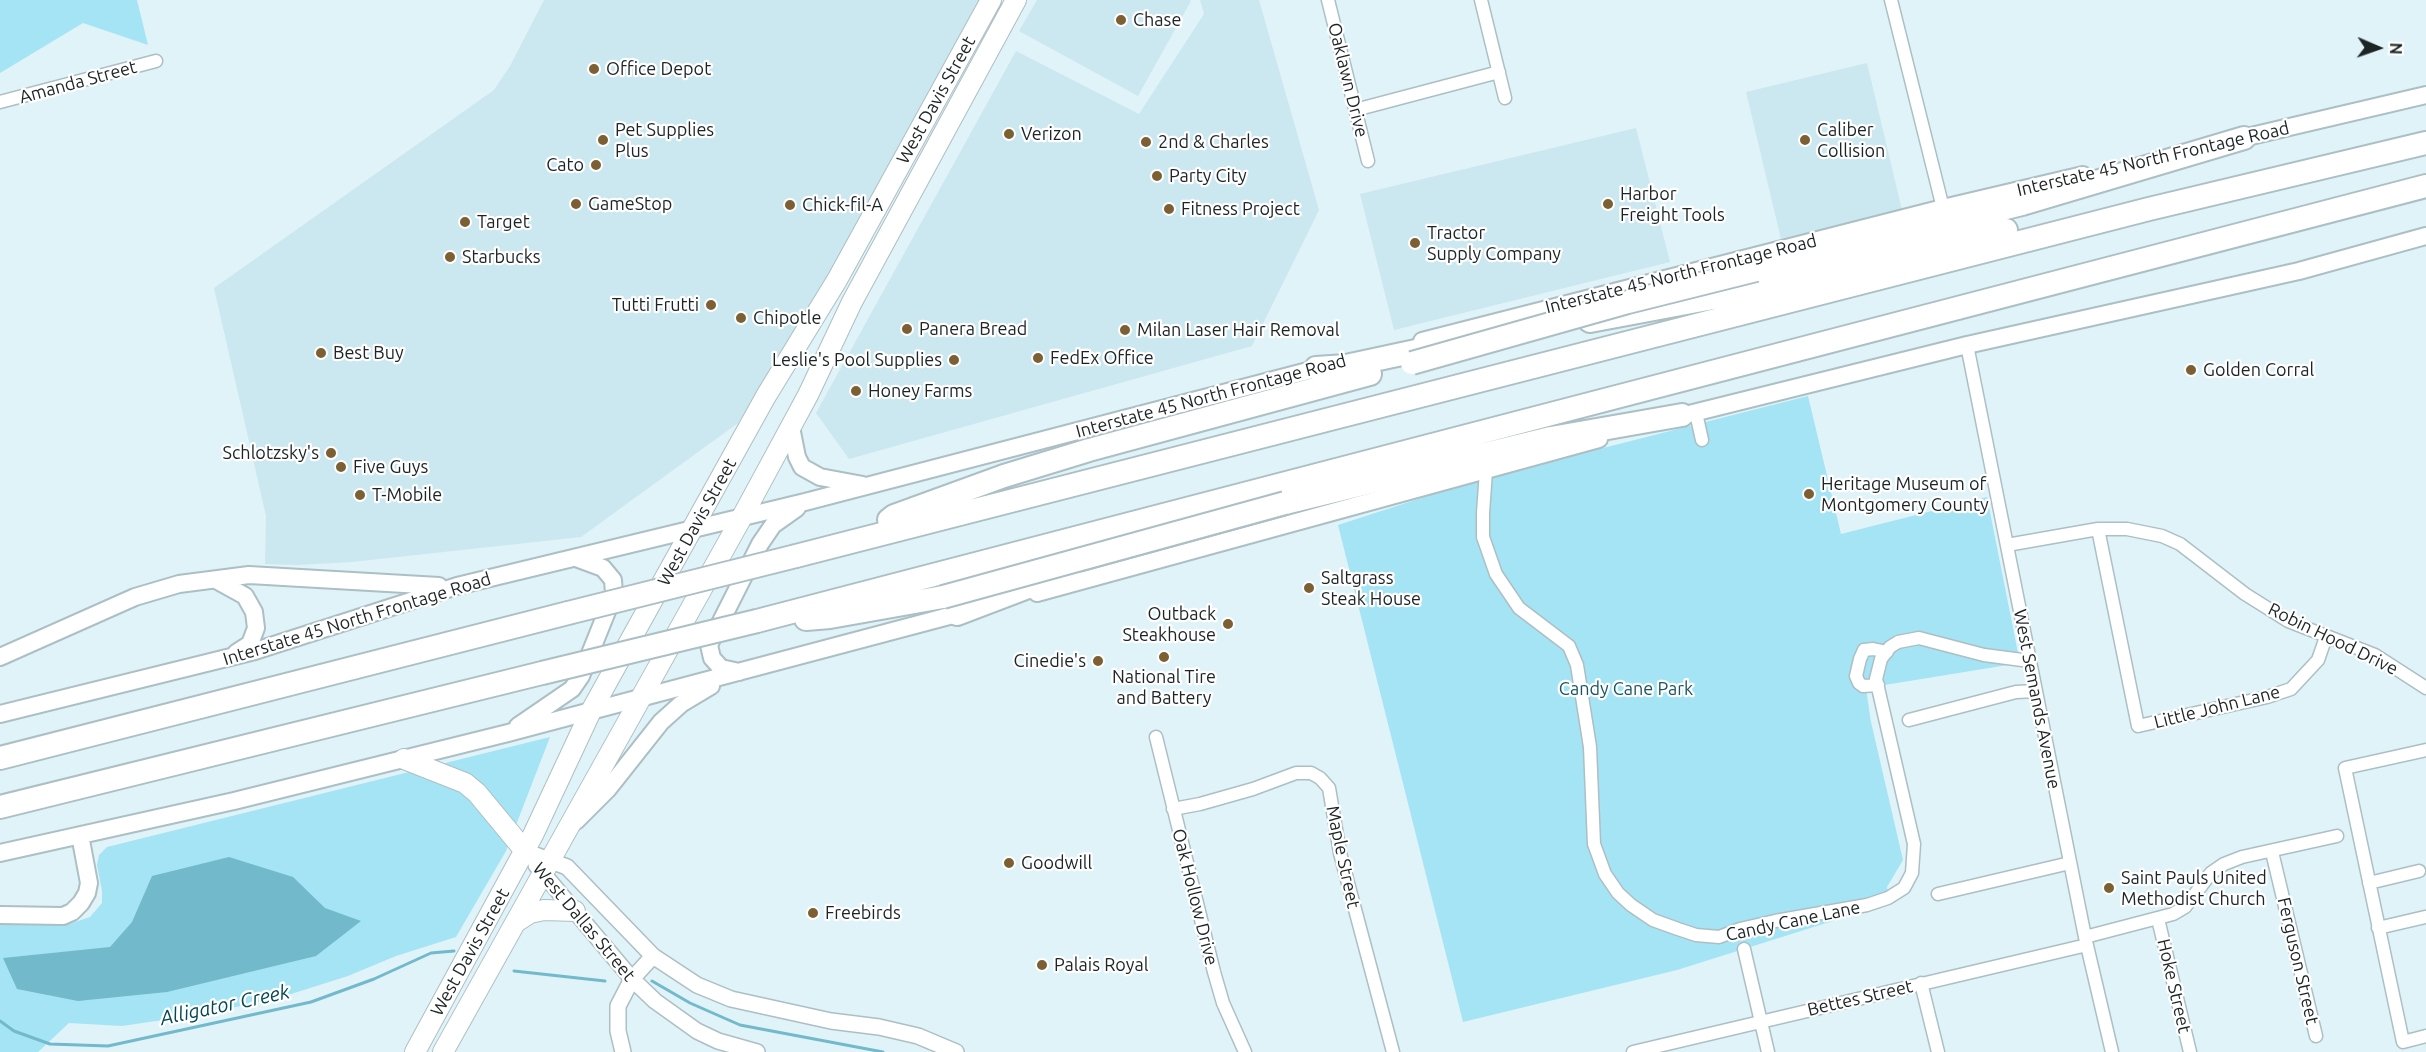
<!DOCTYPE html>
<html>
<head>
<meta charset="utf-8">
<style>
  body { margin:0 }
  #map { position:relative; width:2426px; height:1052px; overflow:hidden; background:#e0f3f8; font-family:Ubuntu,sans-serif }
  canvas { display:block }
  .north { position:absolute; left:2348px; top:18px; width:60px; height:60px; -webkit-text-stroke:4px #fff; paint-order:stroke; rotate:92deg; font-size:16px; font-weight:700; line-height:24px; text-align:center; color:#1d2426 }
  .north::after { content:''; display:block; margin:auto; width:21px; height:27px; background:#1d2426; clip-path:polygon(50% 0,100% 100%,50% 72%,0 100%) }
</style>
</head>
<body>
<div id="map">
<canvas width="2426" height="1052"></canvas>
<div class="north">N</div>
</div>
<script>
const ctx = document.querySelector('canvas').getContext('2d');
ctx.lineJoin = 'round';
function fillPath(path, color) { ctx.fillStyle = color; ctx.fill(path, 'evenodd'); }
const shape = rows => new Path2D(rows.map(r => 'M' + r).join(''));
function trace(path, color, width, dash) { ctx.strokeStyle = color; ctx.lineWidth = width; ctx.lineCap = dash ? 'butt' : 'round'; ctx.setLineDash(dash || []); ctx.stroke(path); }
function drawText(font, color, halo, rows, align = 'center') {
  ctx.font = font + ' Ubuntu,sans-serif'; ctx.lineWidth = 4.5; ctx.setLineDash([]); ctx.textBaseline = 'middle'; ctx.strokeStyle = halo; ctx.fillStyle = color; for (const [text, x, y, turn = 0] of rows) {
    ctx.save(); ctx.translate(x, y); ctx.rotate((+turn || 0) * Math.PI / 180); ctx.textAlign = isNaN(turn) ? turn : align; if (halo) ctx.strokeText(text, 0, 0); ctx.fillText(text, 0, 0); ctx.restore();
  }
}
const built = shape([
  [544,0,981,0,814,305,738,423,581,537,352,562,298,565,265,564,266,516,214,288,494,90,510,66],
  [1037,0,1189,0,1191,1,1138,96,1019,31],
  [1200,0,1259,0,1319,210,1252,346,849,459,816,413,1016,51,1139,114,1204,14],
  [1867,63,1902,210,1781,239,1746,92],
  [1636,128,1670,262,1394,330,1360,194]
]);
const green = shape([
  [0,0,137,0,148,45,83,23,0,73],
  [1808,396,1841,534,1987,497,2020,663,1866,688,1871,722,1903,860,1887,887,1890,903,1677,970,1463,1022,1338,525,1477,480],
  [550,737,506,851,456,937,396,956,348,976,288,995,210,1013,122,1026,69,1023,38,1052,0,1052,0,925,66,925,90,917,102,903,102,891,97,865,99,855,107,847]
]);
const water = shape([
  [229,857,293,877,325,908,361,921,316,956,167,992,78,1001,17,989,3,958,110,947,132,922,152,876]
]);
const stream = shape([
  [514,971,605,981],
  [652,981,690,1003,740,1025,883,1052],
  [0,1021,14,1031,50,1044,108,1046,311,1002,374,979,431,953,454,951]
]);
const minor = shape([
  [1328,0,1368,161],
  [1481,0,1505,98],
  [1891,0,1943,208],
  [0,102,156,61],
  [1355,110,1499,72],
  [1967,345,2085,937,2112,1052],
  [1696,413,1702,440],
  [1486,471,1483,513,1483,537,1496,574,1519,608,1569,646,1577,665,1590,747,1594,844,1605,874,1618,893,1631,905,1653,920,1678,929,1696,935,1719,937,1740,929,1775,921,1867,905,1888,898,1904,888,1912,873,1914,844,1876,679,1881,659,1890,647,1898,642,1919,638,1984,655,2030,661],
  [2098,529,2138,726,2267,697,2291,689,2318,660,2326,637],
  [2007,545,2098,529,2127,529,2162,536,2180,544,2245,594,2288,621,2375,655,2426,688],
  [1878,685,1863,686,1859,683,1856,676,1860,659,1864,650,1873,649,1887,652],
  [1909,720,2016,692,2036,691],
  [1156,737,1214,972,1223,1003,1245,1052],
  [2426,750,2345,768,2403,1042,2426,1036],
  [1173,809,1200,804,1253,789,1296,773,1311,773,1320,778,1329,788,1340,853,1393,1052],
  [2272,852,2316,1036],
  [2369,883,2419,871],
  [1938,894,2070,863],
  [2158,919,2190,1052],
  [2378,928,2425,917],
  [2085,937,2173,914,2185,907,2211,873,2224,864,2242,857,2337,836],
  [1744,949,1768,1052],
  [1921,983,1938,1052],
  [1633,1052,2087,945]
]);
const tertiary = shape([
  [525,851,567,867,653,956,697,985,731,999,831,1021,879,1027,918,1036,956,1052],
  [536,865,632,979,655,1001,697,1031,718,1041,757,1052],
  [623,1052,618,1031,618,1006,632,979,653,956]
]);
const secondary = shape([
  [2234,140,2426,95],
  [1422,341,1943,208,2083,175],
  [1673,418,1967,345,2299,271,2426,236],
  [791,427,797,457,802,467,820,477,863,485],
  [216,580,245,596,254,612,256,628,250,644,236,653],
  [1037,593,1599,439],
  [0,657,135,597,179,584,249,575,439,586],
  [739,672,721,668,712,658,709,645,760,544,773,525,797,508],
  [0,714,255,651,457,586,805,502,1327,366],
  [518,726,572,689,581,676,614,594,613,580,603,568,576,558],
  [576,821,608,789,661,722,681,704,711,686],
  [0,853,234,801,508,733,968,611],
  [0,915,63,916,72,912,81,903,87,893,89,883,80,835]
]);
const primary = shape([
  [404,759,465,783,477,793,525,851],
  [516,922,530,913,544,910,575,911],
  [415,1052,533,835,591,711,766,396,837,280,991,0],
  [443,1052,742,517,808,395,852,302,1016,0]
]);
const motorway = shape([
  [1756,270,2022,204,2244,138],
  [1590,321,1777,286,2006,230],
  [1316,368,1346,366,1439,346],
  [1285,503,1551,438,1682,415],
  [889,520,894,516,1004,476,1089,450,1370,374],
  [796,556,2149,209,2426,143],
  [957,614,1070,571],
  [806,619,830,617,943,597],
  [757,621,2426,186],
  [0,758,568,613],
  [0,807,542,673]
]);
const motorwayBridge = shape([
  [1412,363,1628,302,1756,270],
  [943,597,1285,503],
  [568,613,796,556],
  [542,673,757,621]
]);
const markers = [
  [1121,20,6,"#7c5f32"],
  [594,69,6,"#7c5f32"],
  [1009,134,6,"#7c5f32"],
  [603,140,6,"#7c5f32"],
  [1805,140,6,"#7c5f32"],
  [1146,142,6,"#7c5f32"],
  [596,165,6,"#7c5f32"],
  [1157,176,6,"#7c5f32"],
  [576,204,6,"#7c5f32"],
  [1608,204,6,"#7c5f32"],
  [790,205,6,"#7c5f32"],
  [1169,209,6,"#7c5f32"],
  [465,222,6,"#7c5f32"],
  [1415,243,6,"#7c5f32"],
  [450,257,6,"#7c5f32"],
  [711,305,6,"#7c5f32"],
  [741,318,6,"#7c5f32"],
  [907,329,6,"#7c5f32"],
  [1125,330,6,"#7c5f32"],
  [321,353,6,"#7c5f32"],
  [1038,358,6,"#7c5f32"],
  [954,360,6,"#7c5f32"],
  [2191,370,6,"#7c5f32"],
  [856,391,6,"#7c5f32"],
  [331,453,6,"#7c5f32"],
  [341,467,6,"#7c5f32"],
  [1809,494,6,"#7c5f32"],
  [360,495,6,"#7c5f32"],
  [1309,588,6,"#7c5f32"],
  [1228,624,6,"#7c5f32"],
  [1164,657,6,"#7c5f32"],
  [1098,661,6,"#7c5f32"],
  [1009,863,6,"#7c5f32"],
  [2109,888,6,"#7c5f32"],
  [813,913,6,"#7c5f32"],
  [1042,965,6,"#7c5f32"]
];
const poiNames = [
  ["Chase",1133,20],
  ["Office Depot",606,69],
  ["Pet Supplies",615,130],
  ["Plus",615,151],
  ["Caliber",1817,130],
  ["Collision",1817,151],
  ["Verizon",1021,134],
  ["2nd & Charles",1158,142],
  ["Cato",584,165,"right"],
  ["Party City",1169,176],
  ["Harbor",1620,194],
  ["Freight Tools",1620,215],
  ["GameStop",588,204],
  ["Chick-fil-A",802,205],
  ["Fitness Project",1181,209],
  ["Target",477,222],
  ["Tractor",1427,233],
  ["Supply Company",1427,254],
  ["Starbucks",462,257],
  ["Tutti Frutti",699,305,"right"],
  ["Chipotle",753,318],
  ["Panera Bread",919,329],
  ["Milan Laser Hair Removal",1137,330],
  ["Best Buy",333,353],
  ["FedEx Office",1050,358],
  ["Leslie's Pool Supplies",942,360,"right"],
  ["Golden Corral",2203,370],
  ["Honey Farms",868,391],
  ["Schlotzsky's",319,453,"right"],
  ["Five Guys",353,467],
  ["Heritage Museum of",1821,484],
  ["Montgomery County",1821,505],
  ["T-Mobile",372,495],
  ["Saltgrass",1321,578],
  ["Steak House",1321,599],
  ["Outback",1216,614,"right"],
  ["Steakhouse",1216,635,"right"],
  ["Cinedie's",1086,661,"right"],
  ["National Tire",1164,677,"center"],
  ["and Battery",1164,698,"center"],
  ["Goodwill",1021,863],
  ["Saint Pauls United",2121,878],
  ["Methodist Church",2121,899],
  ["Freebirds",825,913],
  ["Palais Royal",1054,965]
];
const streetNames = [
  ["Oaklawn Drive",1348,80,76],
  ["Amanda Street",78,82,-15],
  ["West Davis Street",936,100,-61],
  ["Interstate 45 North Frontage Road",2153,159,-13],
  ["Interstate 45 North Frontage Road",1681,274,-14],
  ["Interstate 45 North Frontage Road",1211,396,-15],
  ["West Davis Street",697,522,-61],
  ["Interstate 45 North Frontage Road",357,619,-17],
  ["Robin Hood Drive",2333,639,26],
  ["West Semands Avenue",2037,699,79],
  ["Little John Lane",2217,707,-14],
  ["Maple Street",1343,857,78],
  ["Oak Hollow Drive",1195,897,76],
  ["Candy Cane Lane",1793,921,-12],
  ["West Dallas Street",584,922,50],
  ["West Davis Street",470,952,-61],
  ["Ferguson Street",2298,961,77],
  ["Hoke Street",2174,986,77],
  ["Bettes Street",1860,998,-13]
];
const parkNames = [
  ["Candy Cane Park",1626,689]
];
const waterNames = [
  ["Alligator Creek",225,1005,-12]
];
fillPath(built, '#cbe7ef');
fillPath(green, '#a5e4f4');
fillPath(water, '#72b9cb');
trace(stream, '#72b9cb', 3);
trace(minor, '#acbfc4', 15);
trace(tertiary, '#acbfc4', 18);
trace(secondary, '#acbfc4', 20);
trace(primary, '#acbfc4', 22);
trace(motorway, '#acbfc4', 26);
trace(minor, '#fff', 12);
trace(tertiary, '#fff', 15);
trace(secondary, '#fff', 16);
trace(primary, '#fff', 20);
trace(motorway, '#fff', 22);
trace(motorwayBridge, '#acbfc4', 26, []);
trace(motorwayBridge, '#fff', 22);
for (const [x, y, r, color] of markers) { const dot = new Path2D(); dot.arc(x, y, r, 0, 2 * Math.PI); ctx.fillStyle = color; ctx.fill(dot); trace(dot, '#fff', 2); }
drawText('18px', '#1d2426', '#fff', poiNames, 'left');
drawText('18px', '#1d2426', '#fff', streetNames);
drawText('18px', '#1a5562', '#fff', parkNames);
drawText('italic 20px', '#044754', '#fff', waterNames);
</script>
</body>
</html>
